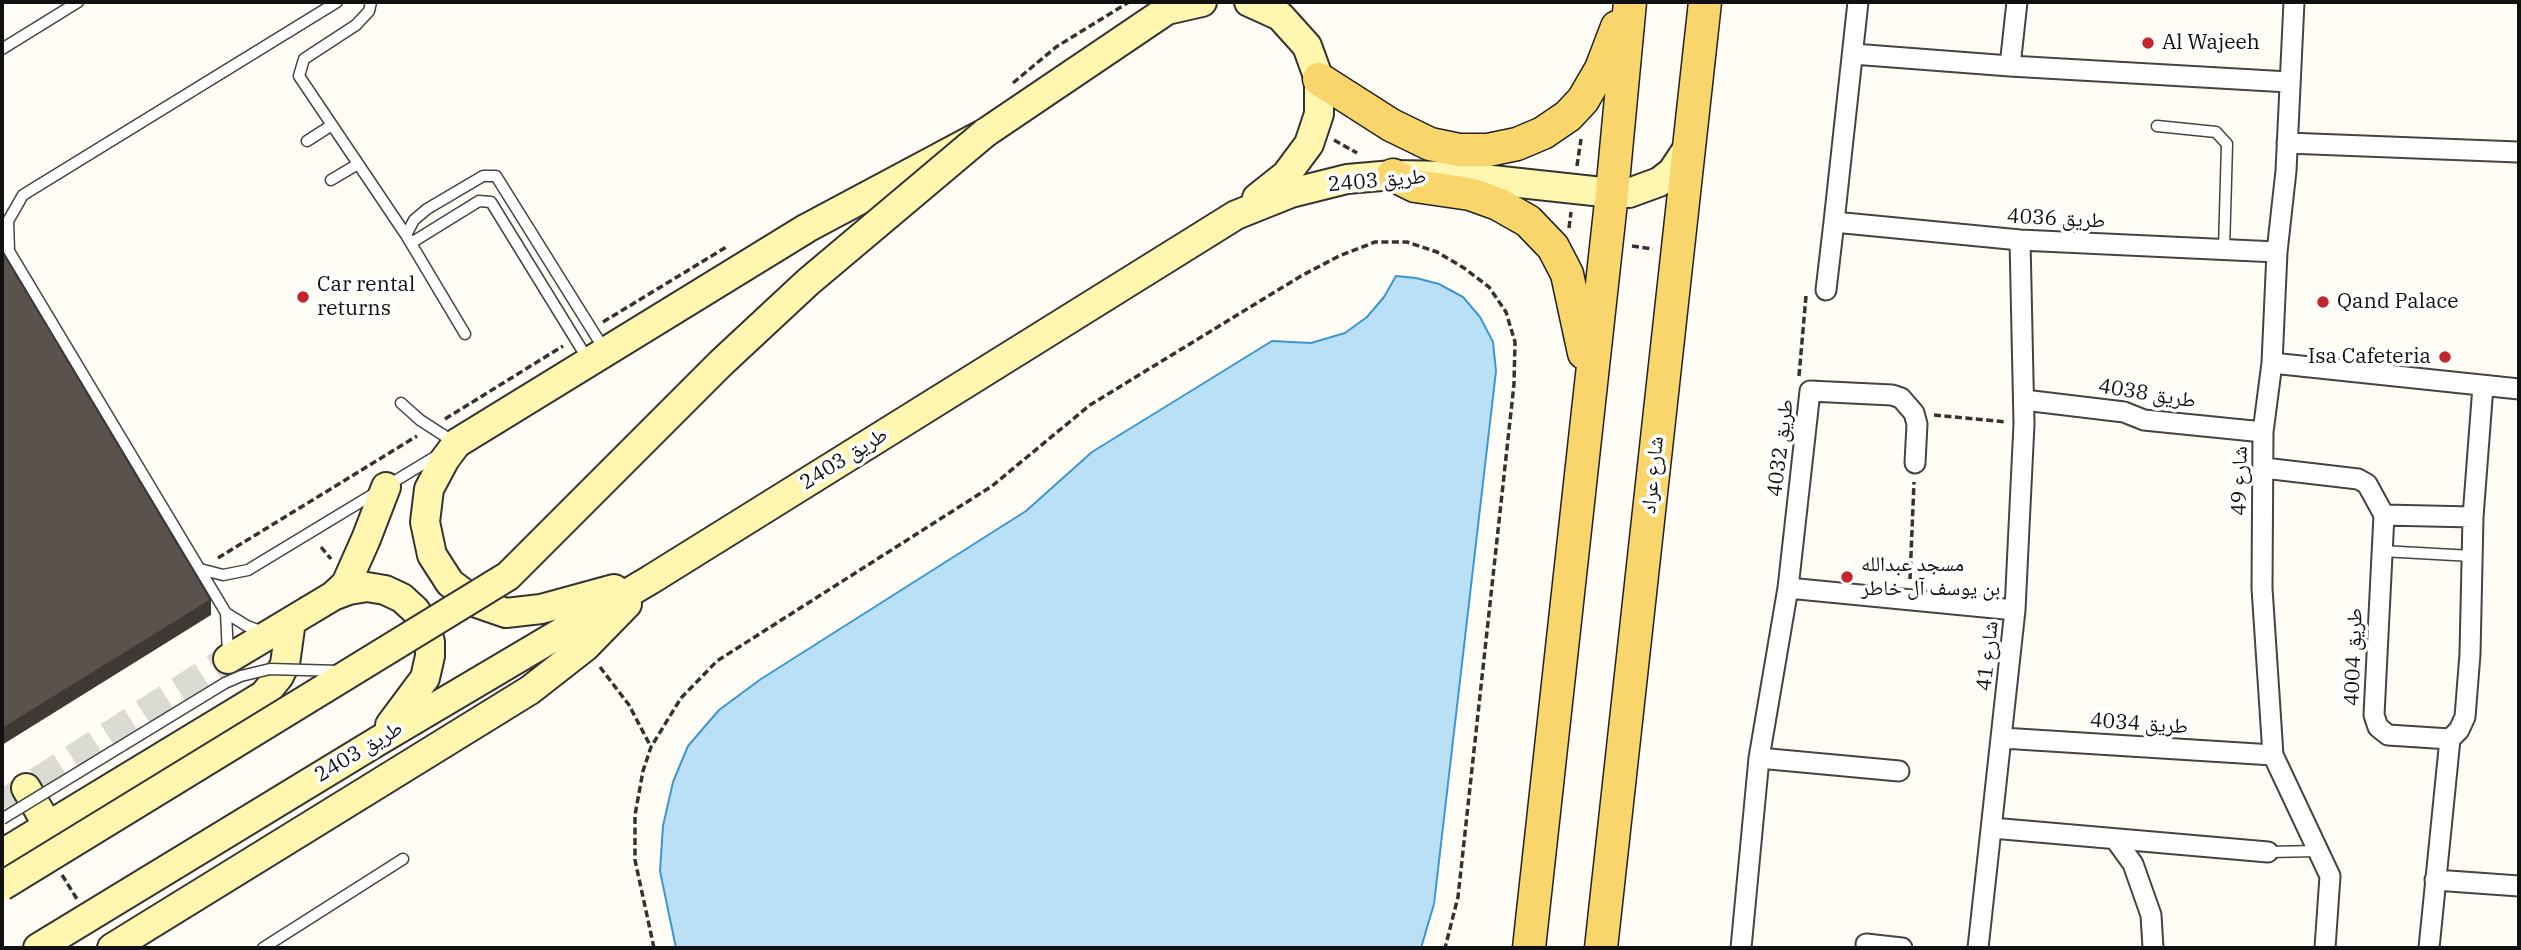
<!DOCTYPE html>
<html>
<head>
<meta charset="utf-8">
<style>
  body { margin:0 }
  #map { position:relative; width:2521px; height:950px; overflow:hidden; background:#fffdf5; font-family:"IBM Plex Serif",serif }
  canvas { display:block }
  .frame { position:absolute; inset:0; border:4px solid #111; pointer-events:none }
</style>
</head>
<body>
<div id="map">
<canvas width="2521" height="950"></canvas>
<div class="frame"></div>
</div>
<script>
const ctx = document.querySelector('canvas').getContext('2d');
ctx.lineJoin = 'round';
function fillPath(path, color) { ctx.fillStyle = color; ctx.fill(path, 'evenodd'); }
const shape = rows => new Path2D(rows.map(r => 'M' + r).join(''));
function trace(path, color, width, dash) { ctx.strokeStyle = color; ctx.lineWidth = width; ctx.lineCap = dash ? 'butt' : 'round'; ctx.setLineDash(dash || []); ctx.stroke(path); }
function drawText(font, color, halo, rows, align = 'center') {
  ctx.font = font + ' "IBM Plex Serif","Noto Naskh Arabic",serif'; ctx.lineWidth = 7; ctx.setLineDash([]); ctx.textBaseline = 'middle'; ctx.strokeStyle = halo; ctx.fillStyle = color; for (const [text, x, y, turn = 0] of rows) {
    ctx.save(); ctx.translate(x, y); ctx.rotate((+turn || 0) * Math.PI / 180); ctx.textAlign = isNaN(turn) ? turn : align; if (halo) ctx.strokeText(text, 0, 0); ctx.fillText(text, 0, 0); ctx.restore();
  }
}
const water = shape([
  [1396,276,1416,278,1439,284,1463,297,1480,317,1493,342,1496,371,1434,904,1421,948,676,948,660,871,663,826,673,782,688,746,719,710,761,679,1026,511,1092,452,1272,341,1311,343,1345,333,1367,317,1384,297,1396,276]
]);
const secondaryTunnel = shape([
  [2,804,228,659]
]);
const path = shape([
  [1013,83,1056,47,1129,2],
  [1334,140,1357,153],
  [1577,166,1581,139],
  [1569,228,1571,212],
  [1632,246,1653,249],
  [603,322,728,246],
  [1799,376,1806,296],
  [1934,415,2006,422],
  [445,419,563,346],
  [321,547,331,559],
  [218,558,417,436],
  [1910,579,1914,482],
  [600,667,629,705,651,747],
  [62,875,77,899],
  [654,948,635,860,635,815,643,771,651,747,681,698,717,661,992,486,1090,405,1301,276,1339,256,1375,242,1407,242,1437,252,1464,268,1489,287,1506,312,1515,342,1514,384,1458,897,1445,948]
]);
const lane = shape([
  [371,2,369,11,356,25,304,59,299,76,406,235,465,334],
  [2,49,78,2],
  [2157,126,2216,132,2227,144,2224,249],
  [307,141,332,125],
  [331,180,358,164],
  [406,235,414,220,427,209,483,176,496,176,604,349],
  [411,243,479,201,491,202,587,358],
  [401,403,420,420,454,442],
  [2382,551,2472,556],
  [200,569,223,575,248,570,438,455],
  [226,613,228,654],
  [263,632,247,626,226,613,9,251,8,221,23,195,337,2],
  [2268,852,2318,851],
  [263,948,403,859]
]);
const street = shape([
  [1858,2,1834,222,2020,240,2277,252],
  [2294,2,2286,171,2277,252,2272,363,2263,432,2262,588,2273,755,2330,876,2325,948],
  [1853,54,2010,66,2289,82],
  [2010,66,2017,2],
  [2287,143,2518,152],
  [1826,290,1834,222],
  [2272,363,2519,389],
  [2024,400,2124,412,2144,420,2263,432],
  [2264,468,2358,479,2367,484,2384,515],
  [1788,588,2015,610],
  [2002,738,2273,755],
  [2450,739,2459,730,2465,717,2470,654,2473,517,2483,386],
  [1759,758,1899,771],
  [1992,828,2268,852],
  [2115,839,2133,864,2151,915,2153,948],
  [2435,880,2519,886],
  [1866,944,1902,948],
  [1741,948,1759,758,1788,588,1810,391,1892,395,1901,398,1914,413,1917,424,1915,463],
  [1978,948,2015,610,2024,424,2020,240],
  [2429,948,2450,739,2388,735,2378,727,2374,715,2384,515,2473,517]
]);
const secondary = shape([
  [1249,2,1280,16,1307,46,1319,79,1319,114,1309,144,1286,175,1257,198],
  [614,589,541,609,506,613,477,603,450,583,432,555,425,522,429,489,445,459,457,443,807,228,985,133,1167,10,1202,2],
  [333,596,346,584,366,539,386,487],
  [228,659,333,596,349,590,367,587,385,590,402,598,415,610,425,625,430,642,430,656,425,678,390,725],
  [26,788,48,826],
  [2,854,264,695,279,676,285,664,291,621],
  [38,948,378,741,650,580,1236,215,1291,193,1347,179,1393,175,1455,176,1612,193,1629,193,1659,182,1672,172,1690,145],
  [112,948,530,690,585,647,627,604]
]);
const primary = shape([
  [1319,79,1391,125,1430,144,1459,150,1488,150,1517,144,1543,133,1568,116,1583,100,1601,69,1617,27],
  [1393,175,1415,186,1470,194,1498,204,1528,221,1553,247,1567,274,1584,353],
  [1529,948,1612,193,1630,2],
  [1601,948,1705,2]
]);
const laneBridge = shape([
  [2,819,225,683,241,676,270,669,339,671]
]);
const secondaryBridge = shape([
  [2,886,508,576,721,363,808,282,985,133]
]);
const shadedWall = shape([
  [211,600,211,615,2,745,2,729]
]);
const building = shape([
  [2,251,211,600,2,729,2,251]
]);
const markers = [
  [2148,43,7,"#c4262e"],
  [303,297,7,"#c4262e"],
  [2323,302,7,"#c4262e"],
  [2445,357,7,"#c4262e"],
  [1847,577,7,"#c4262e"]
];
const poiNames = [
  ["Al Wajeeh",2162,43],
  ["Car rental",317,285],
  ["returns",317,309],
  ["Qand Palace",2337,302],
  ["Isa Cafeteria",2431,357,"right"],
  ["مسجد عبدالله",1861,565],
  ["بن يوسف آل خاطر",1861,589]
];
const streetNames = [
  ["طريق 2403",1377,181,-5],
  ["طريق 4036",2056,219,3],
  ["طريق 4038",2147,394,9],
  ["طريق 4032",1781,448,-83],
  ["طريق 2403",844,459,-32],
  ["شارع عراد",1653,475,-84],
  ["شارع 49",2240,481,-89],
  ["شارع 41",1988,656,-84],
  ["طريق 4004",2354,657,-88],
  ["طريق 4034",2139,724,4],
  ["طريق 2403",359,752,-31]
];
fillPath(water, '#b9e0f7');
trace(water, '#3f96cf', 2);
trace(secondaryTunnel, '#dbdad3', 28, [28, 14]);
trace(lane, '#444', 13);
trace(street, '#444', 23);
trace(secondary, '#333', 32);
trace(primary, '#222', 35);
trace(path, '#333', 3.5, [7, 3.5]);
trace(lane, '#fff', 10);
trace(street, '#fff', 19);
trace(secondary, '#fff6b0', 28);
trace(primary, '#f9d66b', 32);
trace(laneBridge, '#444', 13, []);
trace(secondaryBridge, '#333', 32, []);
trace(laneBridge, '#fff', 10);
trace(secondaryBridge, '#fff6b0', 28);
fillPath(shadedWall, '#3f3936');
fillPath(building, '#5a524d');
trace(building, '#3f3936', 2);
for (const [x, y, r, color] of markers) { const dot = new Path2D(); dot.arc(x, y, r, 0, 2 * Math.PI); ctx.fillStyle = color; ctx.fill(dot); trace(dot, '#fff', 2.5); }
drawText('21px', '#111', '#fff', poiNames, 'left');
drawText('21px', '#111', '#fff', streetNames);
</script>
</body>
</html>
